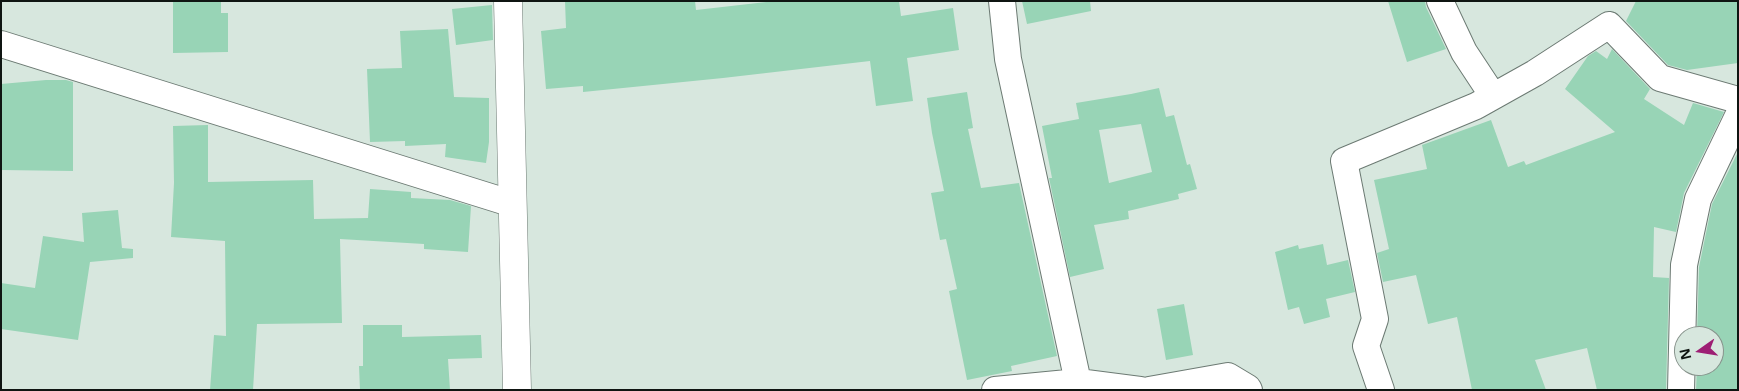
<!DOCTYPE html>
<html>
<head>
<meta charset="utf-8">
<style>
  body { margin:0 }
  #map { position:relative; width:1739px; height:391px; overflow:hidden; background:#d7e7de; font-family:"Open Sans",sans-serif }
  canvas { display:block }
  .frame { position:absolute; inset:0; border:2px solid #0f1512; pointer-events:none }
  .north { position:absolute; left:1674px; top:326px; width:50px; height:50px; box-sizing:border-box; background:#d7e7de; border:1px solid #87938c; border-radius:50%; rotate:257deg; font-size:14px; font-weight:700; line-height:20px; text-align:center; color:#0f1512 }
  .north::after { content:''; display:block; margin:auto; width:18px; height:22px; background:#9d1f74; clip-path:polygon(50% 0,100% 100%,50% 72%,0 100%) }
</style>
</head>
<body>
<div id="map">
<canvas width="1739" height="391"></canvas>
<div class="frame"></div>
<div class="north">N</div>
</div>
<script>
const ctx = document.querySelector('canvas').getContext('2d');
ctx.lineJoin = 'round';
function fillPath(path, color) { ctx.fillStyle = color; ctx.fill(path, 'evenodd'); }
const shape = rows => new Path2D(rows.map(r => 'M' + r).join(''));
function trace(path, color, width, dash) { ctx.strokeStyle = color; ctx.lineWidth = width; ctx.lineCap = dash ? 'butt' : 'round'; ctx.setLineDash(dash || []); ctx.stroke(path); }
const building = shape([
  [173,1,221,1,221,13,228,13,228,52,173,53],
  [565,1,695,1,696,10,775,1,899,1,901,16,953,8,959,50,907,58,913,101,876,106,870,61,723,78,583,92,583,86,546,89,541,31,566,28],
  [1022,1,1090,1,1091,11,1027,24],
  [1388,1,1425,1,1426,7,1446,49,1407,62],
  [1636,1,1738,2,1738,63,1687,70,1668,65,1626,21],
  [492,5,493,40,456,45,452,9],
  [448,29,454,97,489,98,489,142,486,163,445,157,446,144,405,146,405,141,370,142,367,69,402,68,400,31],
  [1612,49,1650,89,1644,99,1684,125,1693,103,1724,112,1684,193,1676,232,1654,227,1653,277,1669,278,1666,390,1597,390,1587,348,1535,360,1546,390,1472,390,1457,317,1428,324,1416,275,1383,282,1377,253,1389,249,1374,180,1427,169,1422,145,1491,120,1508,167,1524,161,1526,165,1615,132,1565,89,1588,56,1596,51,1607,59],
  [46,80,66,80,73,82,73,171,1,170,1,84],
  [1159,88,1166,117,1174,115,1187,165,1190,164,1197,189,1178,194,1179,199,1128,211,1129,219,1094,225,1104,269,1070,277,1049,178,1052,178,1042,126,1079,119,1076,103,1131,94],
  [1141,124,1152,172,1109,183,1099,130],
  [967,92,973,128,968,129,981,188,1019,183,1057,356,1011,366,1012,371,967,380,949,291,957,289,946,239,940,240,931,193,944,191,932,133,927,98],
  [208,125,208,182,313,180,314,219,368,218,370,189,411,192,411,198,450,200,471,206,468,252,424,249,424,244,340,239,342,323,257,324,253,390,210,390,214,335,226,336,225,241,171,237,174,183,173,126],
  [1737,154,1738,390,1696,390,1697,366,1714,366,1714,336,1697,336,1699,267,1712,204],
  [118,210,122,248,133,249,133,258,90,262,78,340,1,329,1,283,35,288,43,236,84,242,82,213],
  [1323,244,1327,265,1348,260,1355,292,1326,299,1330,317,1304,324,1299,307,1288,310,1275,252,1298,245,1299,249],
  [1184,304,1193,355,1166,360,1157,309],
  [363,325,402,325,402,337,481,335,482,358,448,359,450,390,360,390,359,366,363,366]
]);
const minor = shape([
  [1002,1,1008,59,1078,382],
  [1440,1,1464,52,1493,96],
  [1,44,513,204],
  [995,390,1078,382,1140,390],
  [1149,390,1228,376,1248,388,1249,390],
  [1381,390,1366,346,1375,319,1344,161,1476,106,1535,73,1609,25,1660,78,1738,100],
  [1681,390,1684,265,1698,199,1738,116]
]);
const secondary = shape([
  [508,1,517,390]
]);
fillPath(building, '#98d4b6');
trace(minor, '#6c7a73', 28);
trace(secondary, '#6c7a73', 29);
trace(minor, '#fff', 26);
trace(secondary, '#fff', 28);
</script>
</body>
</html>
